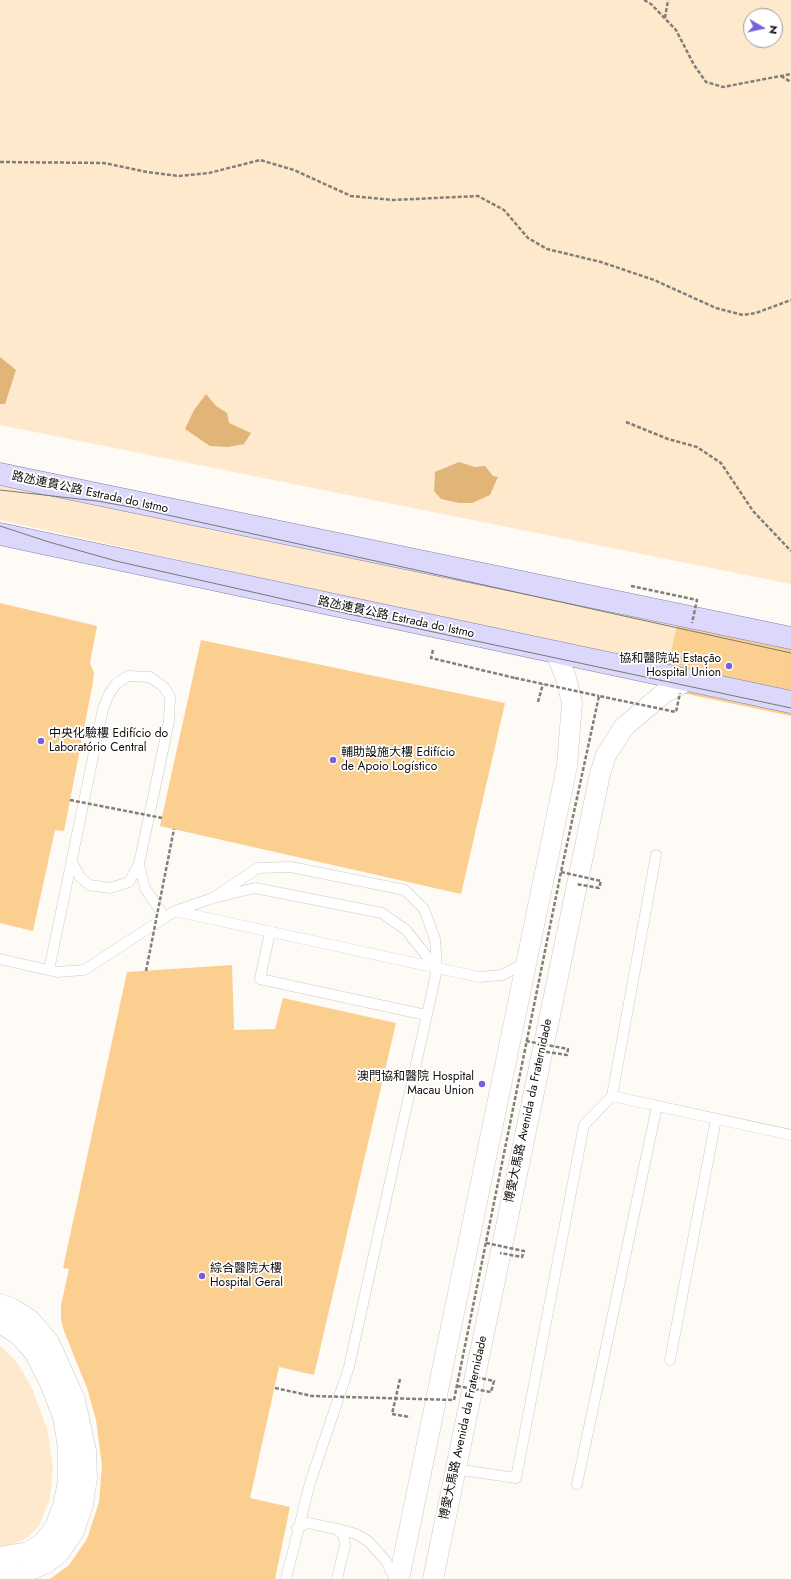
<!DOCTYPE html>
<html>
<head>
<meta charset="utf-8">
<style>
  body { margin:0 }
  #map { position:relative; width:791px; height:1579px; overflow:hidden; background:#fefaf5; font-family:Jost,sans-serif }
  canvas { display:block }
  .north { position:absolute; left:743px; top:8px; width:40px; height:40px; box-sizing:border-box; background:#fff; border:1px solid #9e9e9d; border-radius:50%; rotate:99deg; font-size:11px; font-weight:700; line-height:16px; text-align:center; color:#0d0c0a }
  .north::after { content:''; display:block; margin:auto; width:14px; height:18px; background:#7660db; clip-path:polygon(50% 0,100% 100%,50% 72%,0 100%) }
</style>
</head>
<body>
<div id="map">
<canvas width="791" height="1579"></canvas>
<div class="north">N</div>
</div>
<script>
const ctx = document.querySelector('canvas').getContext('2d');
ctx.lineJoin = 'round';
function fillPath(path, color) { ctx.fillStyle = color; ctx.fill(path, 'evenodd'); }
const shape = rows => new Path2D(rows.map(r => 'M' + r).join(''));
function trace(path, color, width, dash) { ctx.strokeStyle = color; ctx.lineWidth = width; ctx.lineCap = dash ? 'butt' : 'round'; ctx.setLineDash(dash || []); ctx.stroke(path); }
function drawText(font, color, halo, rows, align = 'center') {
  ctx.font = font + ' Jost,"Noto Sans SC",sans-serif'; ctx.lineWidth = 3.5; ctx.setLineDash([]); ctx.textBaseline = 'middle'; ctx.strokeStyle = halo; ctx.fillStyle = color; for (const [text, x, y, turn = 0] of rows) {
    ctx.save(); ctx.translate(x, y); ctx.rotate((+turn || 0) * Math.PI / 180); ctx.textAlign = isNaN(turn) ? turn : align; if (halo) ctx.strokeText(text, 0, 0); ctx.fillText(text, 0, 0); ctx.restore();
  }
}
const green = shape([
  [0,0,791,0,791,584,0,425],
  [751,16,775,16,775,40,751,40],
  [0,484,791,649,791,695,0,520],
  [0,1346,16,1361,32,1388,48,1432,53,1467,50,1499,39,1526,26,1539,4,1547,0,1546]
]);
const forest = shape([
  [0,357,16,370,5,404,0,404],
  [206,394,216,406,227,413,229,423,251,433,244,444,228,447,210,446,185,429,194,410],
  [459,462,475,467,485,466,493,476,498,477,490,495,472,503,459,503,441,499,434,491,435,472]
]);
const building = shape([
  [0,603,97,626,90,663,94,673,93,682,64,831,55,830,33,931,0,923],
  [678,620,791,644,791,716,663,689],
  [201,640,505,703,461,894,160,826],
  [232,965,234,1030,275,1029,283,998,396,1023,314,1375,279,1367,250,1498,290,1507,275,1579,50,1579,69,1565,87,1539,99,1502,102,1466,96,1420,87,1388,64,1331,61,1320,61,1305,69,1269,63,1268,127,972]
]);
const path = shape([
  [644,0,651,4,676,30,694,65,706,82,723,87,791,74],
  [665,18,668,0],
  [781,76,791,82],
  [0,162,104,163,147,172,179,176,209,173,260,160,294,170,351,196,393,200,478,196,504,210,528,238,547,249,601,262,654,280,716,308,743,315,756,313,791,300],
  [626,422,668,439,697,447,721,463,753,511,791,551],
  [433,650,431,658,515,678],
  [538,702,543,684],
  [400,1379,392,1414,410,1417]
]);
const service = shape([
  [72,862,80,877,89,885,110,888,129,882,139,864],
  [213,898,258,868,291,867,405,890,424,909,435,939,437,969,349,1367,310,1483,286,1579],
  [175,911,213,898,255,888,382,913,406,930,437,969],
  [270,932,260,979,426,1015],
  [0,959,57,972,84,970,175,911,479,977,502,975,525,963],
  [49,970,103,709,109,694,116,684,128,676,150,677,164,687,170,697,169,721,139,864,145,888,165,918],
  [612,1096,791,1135],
  [670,1360,716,1119],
  [455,1469,516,1478,584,1125,612,1096,656,855],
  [577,1484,657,1106],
  [297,1528,308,1523,313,1524,337,1529,343,1535,345,1545,337,1579],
  [338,1529,356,1534,368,1541,386,1561,395,1579]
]);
const minor = shape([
  [0,1304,11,1308,30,1320,49,1342,75,1400,86,1451,87,1478,83,1504,74,1531,59,1553,46,1563,21,1574,0,1575],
  [0,1323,19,1335,34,1352,49,1381,63,1416,68,1447,68,1482,63,1506,55,1527,43,1543,29,1552,0,1557],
  [399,1579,567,766,572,703,566,678,555,651],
  [433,1579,600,774,606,755,624,727,664,693,688,680]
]);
const primary = shape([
  [0,474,791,638],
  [0,534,791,702]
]);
const tram = shape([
  [0,490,97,501,136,508,791,653],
  [0,526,49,542,116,561,349,614,791,708]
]);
const pathBridge = shape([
  [631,586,697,600,692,623],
  [515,678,599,696],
  [70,800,162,818],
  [561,872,601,881,599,888,576,884],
  [146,971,174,829],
  [526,1041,568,1049,567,1055,541,1051],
  [486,1243,524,1251,522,1257,500,1253],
  [457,1386,491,1392,494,1381,475,1377],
  [275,1388,312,1396,454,1400,561,872,599,696,676,712,680,693]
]);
const markers = [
  [729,666,4,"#7660db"],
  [41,741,4,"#7660db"],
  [333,760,4,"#7660db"],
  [482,1084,4,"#7660db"],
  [202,1276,4,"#7660db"]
];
const streetNames = [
  ["路氹連貫公路 Estrada do Istmo",90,493,12],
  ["路氹連貫公路 Estrada do Istmo",396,618,12],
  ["博愛大馬路 Avenida da Fraternidade",529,1111,-78],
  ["博愛大馬路 Avenida da Fraternidade",464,1428,-78]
];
const poiNames = [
  ["協和醫院站 Estação",721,659,"right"],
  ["Hospital Union",721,673,"right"],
  ["中央化驗樓 Edifício do",49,734],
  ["Laboratório Central",49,748],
  ["輔助設施大樓 Edifício",341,753],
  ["de Apoio Logístico",341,767],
  ["澳門協和醫院 Hospital",474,1077,"right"],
  ["Macau Union",474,1091,"right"],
  ["綜合醫院大樓",210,1269],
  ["Hospital Geral",210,1283]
];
fillPath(green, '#fee9cc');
fillPath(forest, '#e0b577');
fillPath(building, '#fbcf90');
trace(service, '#cdcac5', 11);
trace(minor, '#cdcac5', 21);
trace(primary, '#8380a5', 23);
trace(path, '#817f7b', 2.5, [4, 2]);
trace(service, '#fff', 10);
trace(minor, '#fff', 20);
trace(primary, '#dbd8fb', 22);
trace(tram, '#7a7874', 1);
trace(pathBridge, '#817f7b', 2.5, [4, 2]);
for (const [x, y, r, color] of markers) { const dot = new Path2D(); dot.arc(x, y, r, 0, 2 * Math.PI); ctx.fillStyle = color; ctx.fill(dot); trace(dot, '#fff', 1.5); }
drawText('12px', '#0d0c0a', '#fff', streetNames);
drawText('12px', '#0d0c0a', '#fff', poiNames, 'left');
</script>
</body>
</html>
